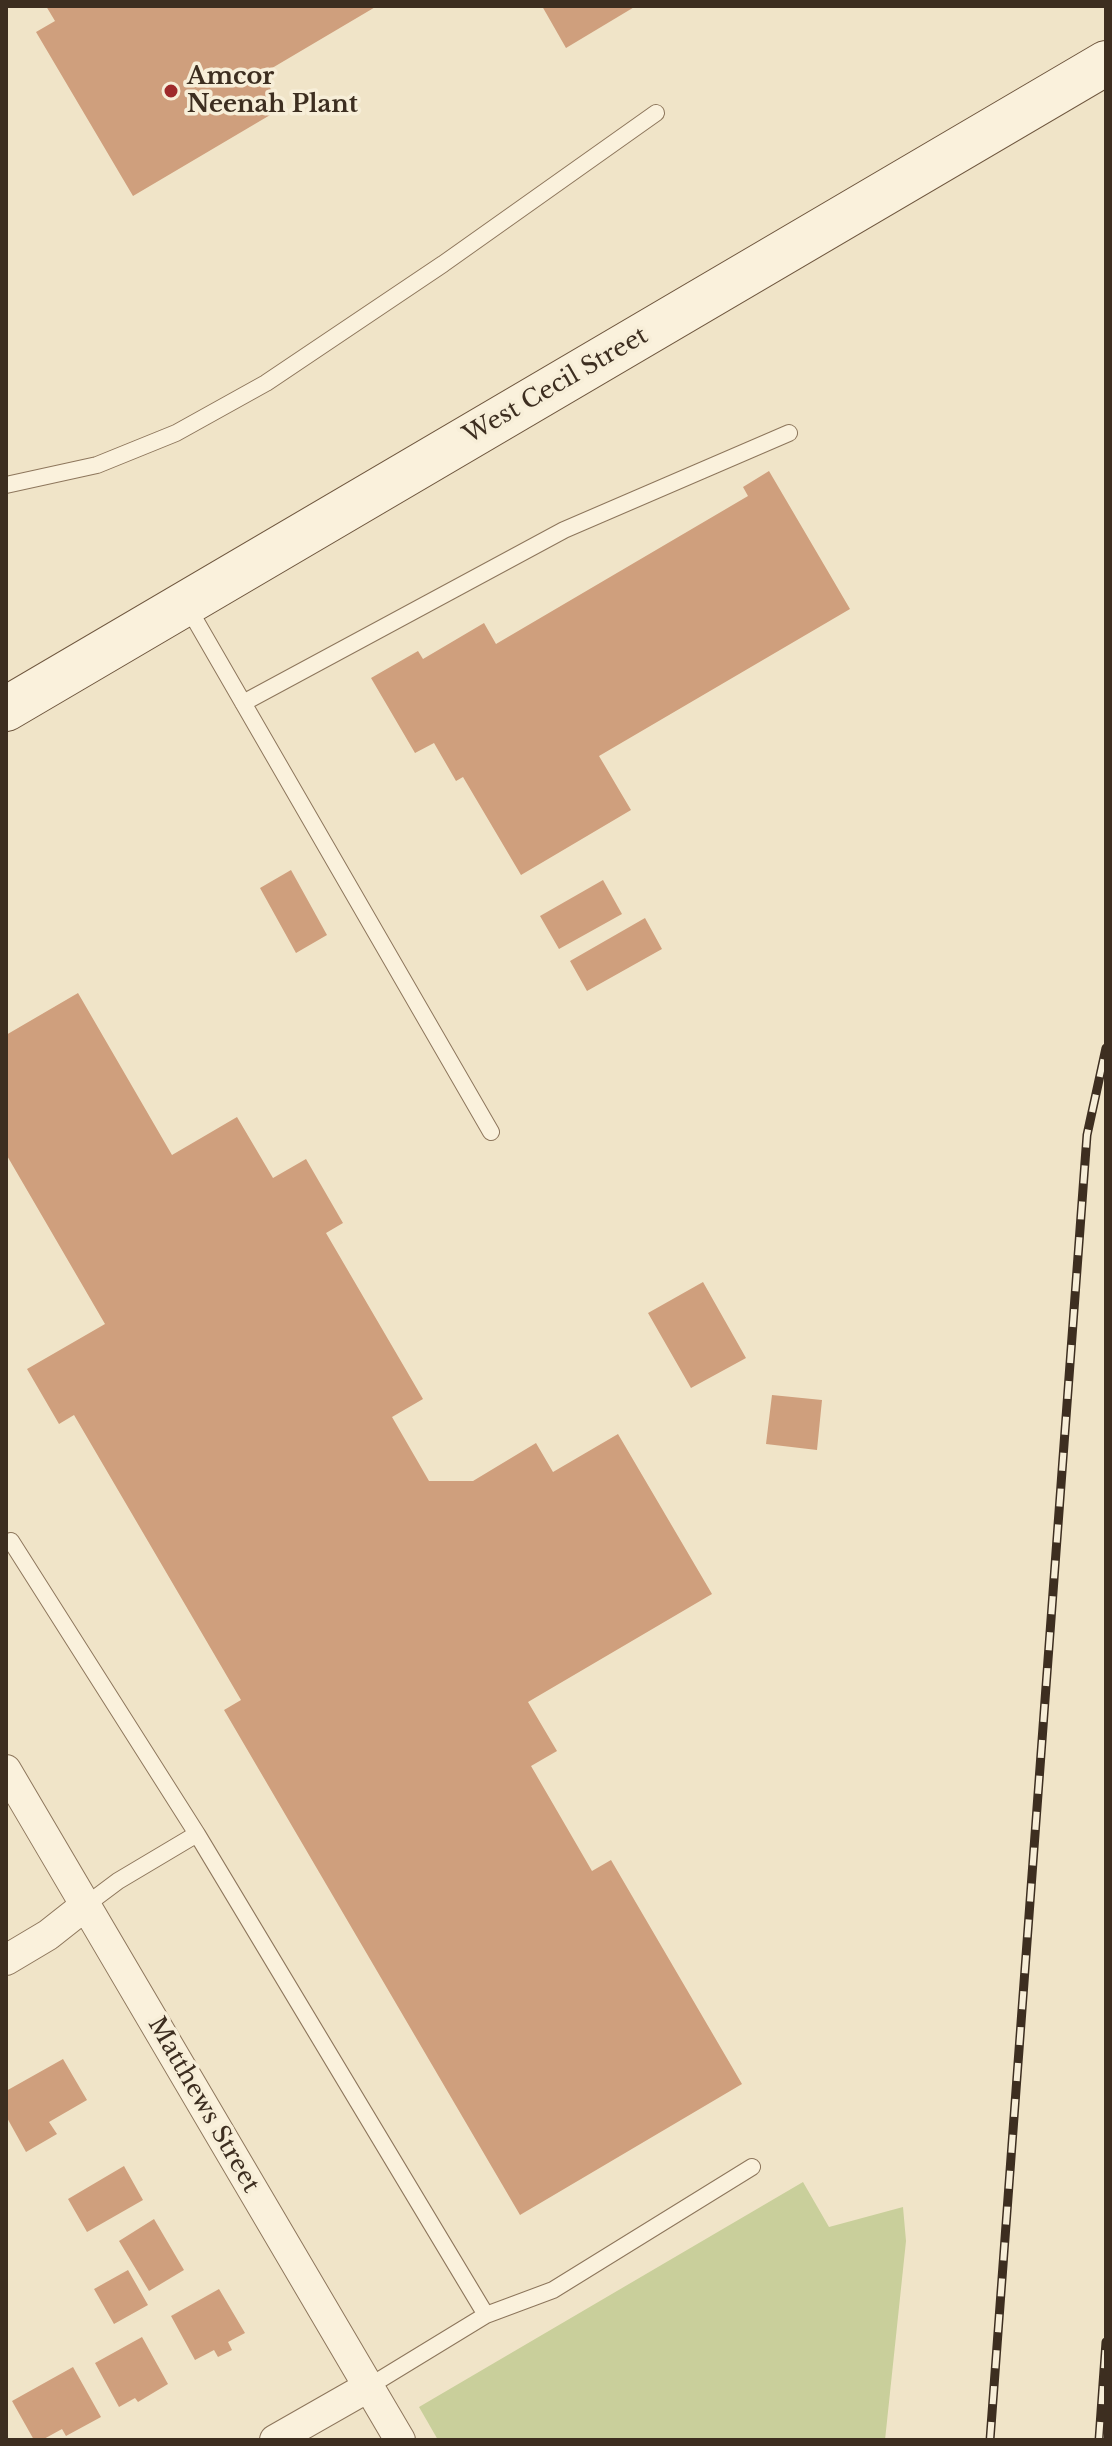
<!DOCTYPE html>
<html>
<head>
<meta charset="utf-8">
<style>
  body { margin:0 }
  #map { position:relative; width:1112px; height:2446px; overflow:hidden; background:#f0e4c8; font-family:"Libre Baskerville",serif }
  canvas { display:block }
  .frame { position:absolute; inset:0; border:8px solid #3d2e20; pointer-events:none }
</style>
</head>
<body>
<div id="map">
<canvas width="1112" height="2446"></canvas>
<div class="frame"></div>
</div>
<script>
const ctx = document.querySelector('canvas').getContext('2d');
ctx.lineJoin = 'round';
function fillPath(path, color) { ctx.fillStyle = color; ctx.fill(path, 'evenodd'); }
const shape = rows => new Path2D(rows.map(r => 'M' + r).join(''));
function trace(path, color, width, dash) { ctx.strokeStyle = color; ctx.lineWidth = width; ctx.lineCap = dash ? 'butt' : 'round'; ctx.setLineDash(dash || []); ctx.stroke(path); }
function drawText(font, color, halo, rows, align = 'center') {
  ctx.font = font + ' "Libre Baskerville",serif'; ctx.lineWidth = 7; ctx.setLineDash([]); ctx.textBaseline = 'middle'; ctx.strokeStyle = halo; ctx.fillStyle = color; for (const [text, x, y, turn = 0] of rows) {
    ctx.save(); ctx.translate(x, y); ctx.rotate((+turn || 0) * Math.PI / 180); ctx.textAlign = isNaN(turn) ? turn : align; if (halo) ctx.strokeText(text, 0, 0); ctx.fillText(text, 0, 0); ctx.restore();
  }
}
const green = shape([
  [803,2182,829,2227,903,2207,906,2241,885,2440,438,2440,419,2407]
]);
const building = shape([
  [46,6,377,6,262,74,282,108,133,196,36,32,55,21],
  [542,6,636,6,566,48],
  [769,471,850,609,599,756,631,810,521,875,463,777,456,781,434,743,415,753,371,678,418,651,423,659,484,623,496,644,748,496,743,487],
  [291,870,327,935,296,953,260,888],
  [603,880,622,914,559,949,540,916],
  [645,918,662,949,587,991,570,961],
  [78,993,172,1155,237,1117,273,1178,306,1159,343,1223,326,1233,423,1399,392,1417,429,1481,473,1481,536,1443,553,1472,618,1434,712,1594,528,1702,557,1751,531,1766,592,1871,611,1860,742,2084,520,2215,224,1710,241,1700,74,1415,59,1424,27,1369,105,1324,6,1154,6,1035],
  [703,1282,746,1358,691,1388,648,1313],
  [772,1395,822,1400,817,1450,766,1444],
  [63,2059,87,2100,49,2122,57,2134,26,2152,6,2116,6,2091],
  [124,2166,143,2200,87,2232,68,2199],
  [154,2219,184,2270,149,2291,119,2241],
  [128,2270,148,2305,114,2324,94,2289],
  [219,2289,245,2333,228,2342,232,2350,218,2357,214,2350,195,2360,171,2316],
  [142,2337,168,2384,138,2402,135,2398,119,2407,95,2363],
  [73,2367,101,2417,66,2436,62,2429,42,2440,34,2440,12,2401]
]);
const lane = shape([
  [6,485,97,465,176,433,266,383,443,264,656,113],
  [186,604,491,1132],
  [243,703,564,530,789,433],
  [6,1544,11,1541,197,1834],
  [86,1905,118,1881,197,1834,486,2315],
  [368,2387,486,2315,553,2290,752,2167]
]);
const street = shape([
  [6,1770,400,2440],
  [6,1960,48,1935,86,1905],
  [275,2440,368,2387]
]);
const secondary = shape([
  [6,709,1106,63]
]);
const rail = shape([
  [990,2440,1087,1135,1106,1048],
  [1099,2440,1106,2342]
]);
const markers = [
  [171,91,8,"#9e2a2b"]
];
const poiNames = [
  ["Amcor",187,77],
  ["Neenah Plant",187,105]
];
const streetNames = [
  ["West Cecil Street",556,386,-30],
  ["Matthews Street",203,2105,60]
];
fillPath(green, '#c9cf9b');
fillPath(building, '#cf9f7d');
trace(lane, '#8d765c', 18);
trace(street, '#8d765c', 32);
trace(secondary, '#6f573f', 46);
trace(lane, '#faf1dc', 16);
trace(street, '#faf1dc', 30);
trace(secondary, '#faf1dc', 44);
trace(rail, '#3d2e20', 9);
trace(rail, '#f7eed8', 6, [18]);
for (const [x, y, r, color] of markers) { const dot = new Path2D(); dot.arc(x, y, r, 0, 2 * Math.PI); ctx.fillStyle = color; ctx.fill(dot); trace(dot, '#f7eed8', 3); }
drawText('bold 24px', '#3d2e20', '#f7eed8', poiNames, 'left');
drawText('24px', '#3d2e20', '#f7eed8', streetNames);
</script>
</body>
</html>
